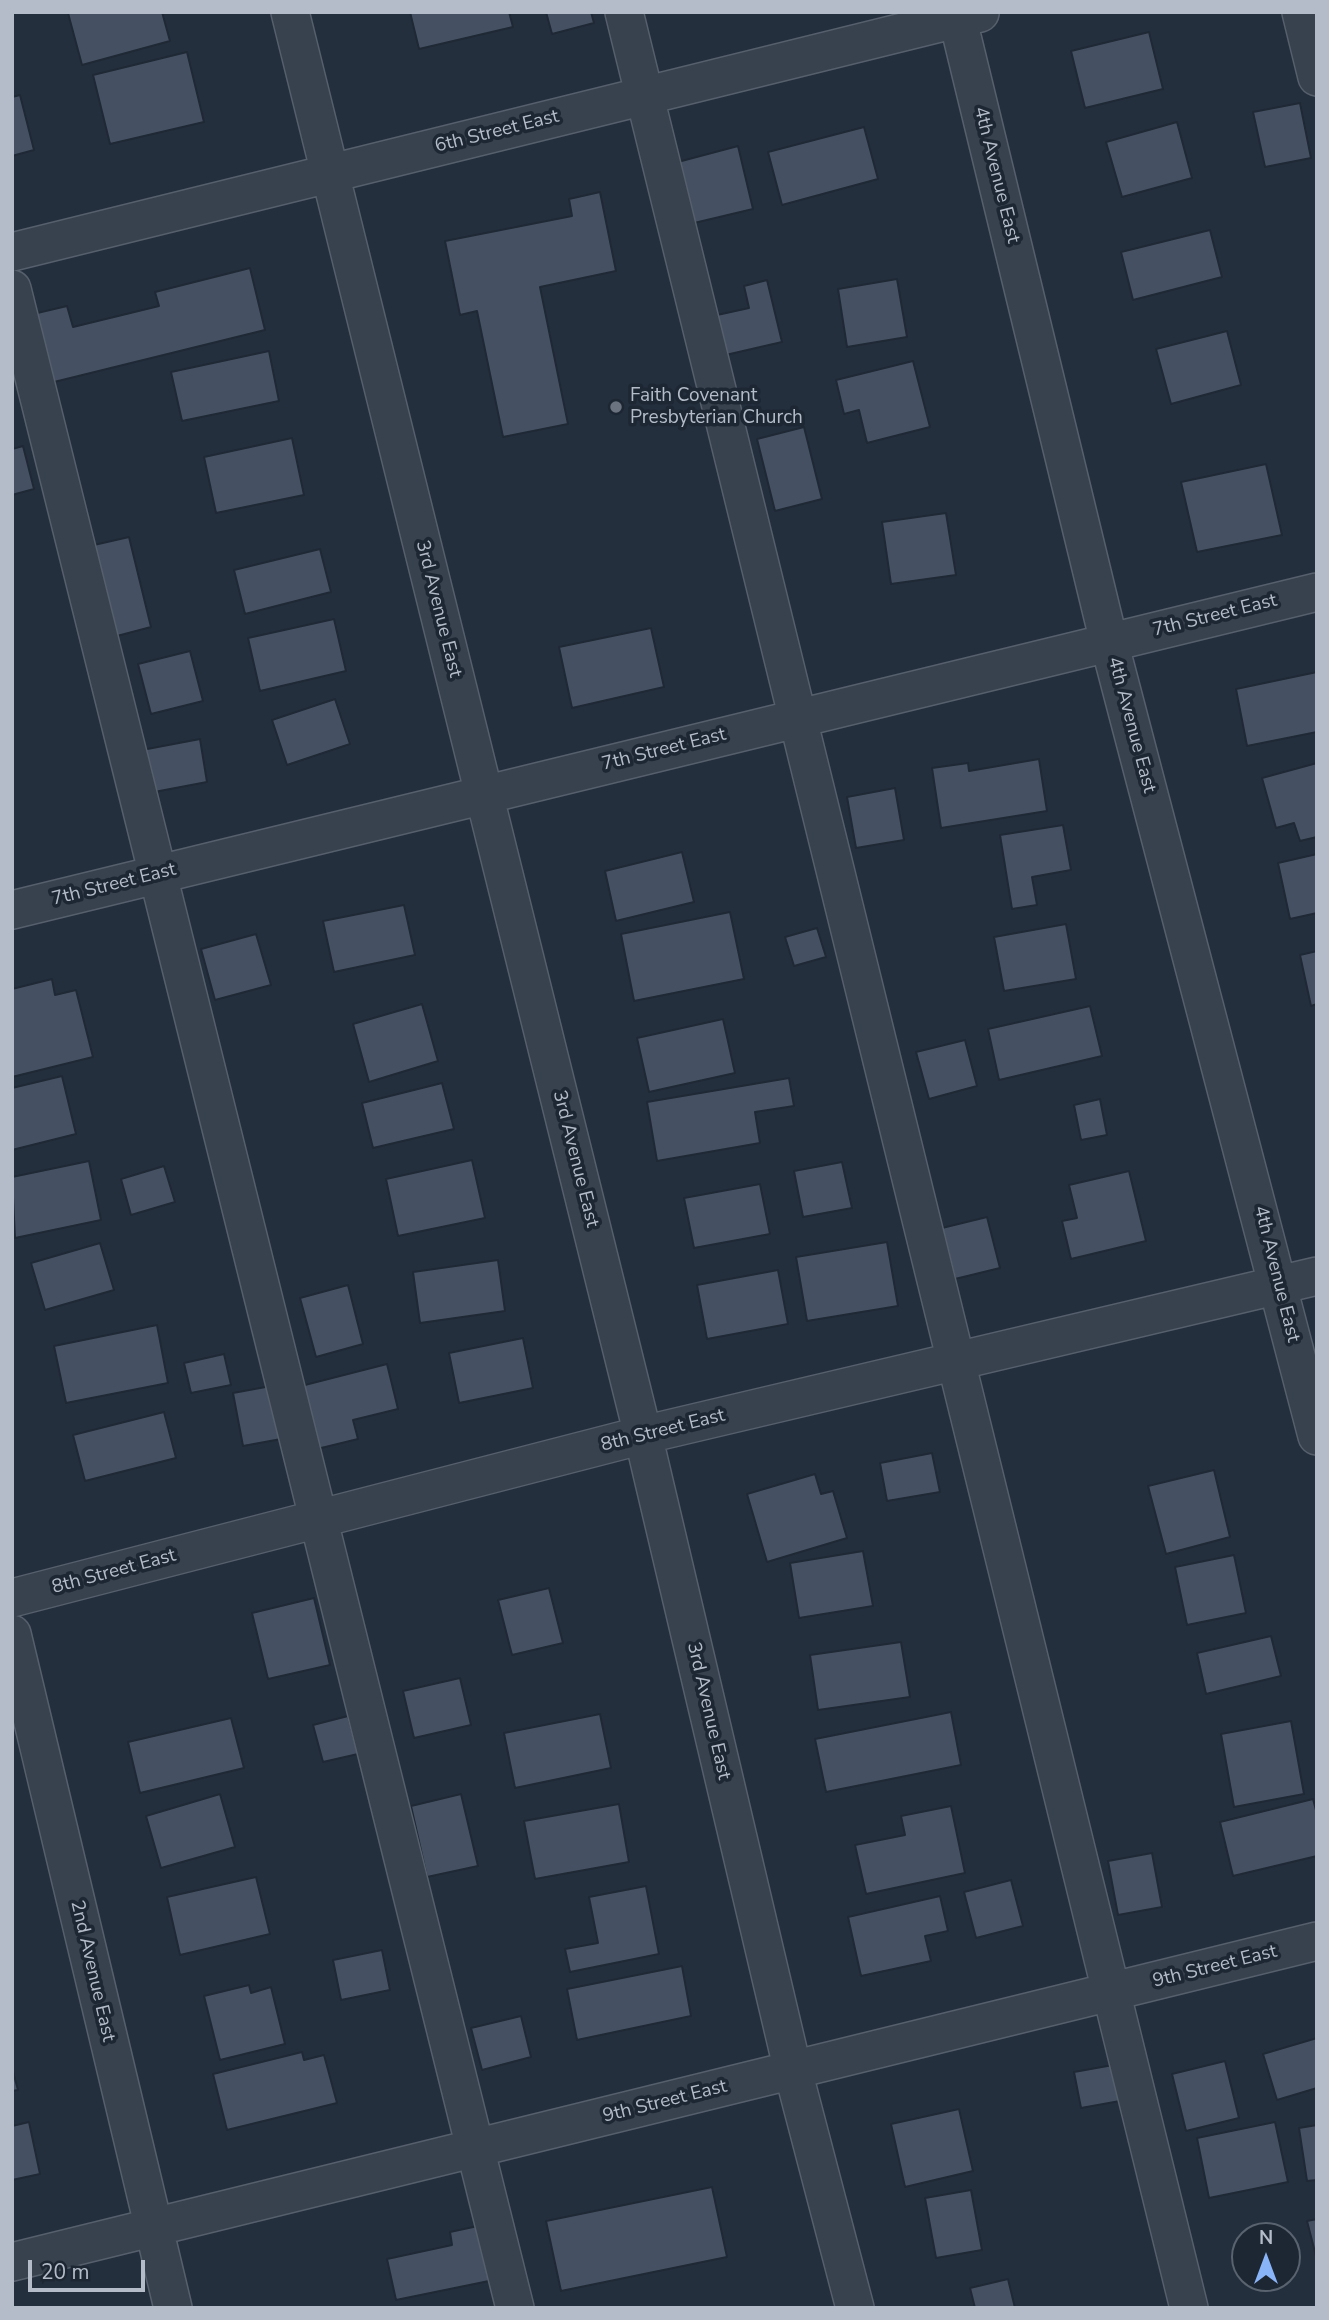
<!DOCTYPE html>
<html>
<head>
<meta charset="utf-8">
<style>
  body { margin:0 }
  #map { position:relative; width:1329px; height:2320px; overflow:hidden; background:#242f3e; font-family:"Nunito Sans",sans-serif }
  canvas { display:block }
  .frame { position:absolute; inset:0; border:14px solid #b4bcc9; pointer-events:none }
  .north { position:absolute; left:1231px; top:2222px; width:70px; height:70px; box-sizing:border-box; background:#1d2633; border:2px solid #59626f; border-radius:50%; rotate:0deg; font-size:19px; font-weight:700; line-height:28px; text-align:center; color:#b4bcc9 }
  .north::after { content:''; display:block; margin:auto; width:24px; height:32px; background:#8ab4f8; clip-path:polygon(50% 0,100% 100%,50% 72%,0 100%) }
  .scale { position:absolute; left:28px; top:2260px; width:117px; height:32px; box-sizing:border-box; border:4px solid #b4bcc9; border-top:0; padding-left:9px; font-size:21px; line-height:24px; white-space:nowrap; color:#b4bcc9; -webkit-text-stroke:5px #1d2633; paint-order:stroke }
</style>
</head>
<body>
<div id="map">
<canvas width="1329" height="2320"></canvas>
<div class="frame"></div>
<div class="north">N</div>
<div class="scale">20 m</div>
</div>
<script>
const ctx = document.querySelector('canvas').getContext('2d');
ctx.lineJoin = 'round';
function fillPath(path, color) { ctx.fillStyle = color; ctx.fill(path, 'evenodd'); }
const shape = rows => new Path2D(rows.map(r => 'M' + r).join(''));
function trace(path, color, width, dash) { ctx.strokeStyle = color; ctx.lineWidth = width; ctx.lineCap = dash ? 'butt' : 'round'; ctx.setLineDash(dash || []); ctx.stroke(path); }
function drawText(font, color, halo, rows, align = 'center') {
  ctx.font = font + ' "Nunito Sans",sans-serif'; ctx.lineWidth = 7; ctx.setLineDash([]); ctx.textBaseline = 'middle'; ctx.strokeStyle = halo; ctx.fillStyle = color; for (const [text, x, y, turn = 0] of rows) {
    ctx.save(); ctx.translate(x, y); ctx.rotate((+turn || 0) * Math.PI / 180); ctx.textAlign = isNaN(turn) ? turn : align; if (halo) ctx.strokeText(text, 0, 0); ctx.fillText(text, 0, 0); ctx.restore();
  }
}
const building = shape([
  [162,12,170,41,82,65,68,13,162,12],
  [410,12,509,12,513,27,419,49,410,12],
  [546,12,591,12,594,23,552,34,546,12],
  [1149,32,1163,89,1085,108,1071,51,1149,32],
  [187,52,204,122,110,144,93,75,187,52],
  [20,95,34,150,12,156,12,97,20,95],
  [1300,103,1311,158,1265,167,1253,112,1300,103],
  [1177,122,1192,178,1122,197,1106,142,1177,122],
  [864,127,878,179,782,205,768,152,864,127],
  [738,146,753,209,690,224,674,163,738,146],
  [600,192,616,271,540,287,568,424,503,437,477,311,460,315,445,241,572,216,569,199,600,192],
  [1210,230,1222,277,1133,300,1121,252,1210,230],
  [250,268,265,330,50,383,33,314,67,306,73,327,159,306,155,292,250,268],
  [897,279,907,337,847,347,838,289,897,279],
  [767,280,782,342,717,357,708,317,749,308,744,286,767,280],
  [1227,331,1241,385,1171,404,1156,349,1227,331],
  [269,351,279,401,182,421,171,372,269,351],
  [913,361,930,427,867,443,859,410,844,414,836,380,913,361],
  [804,427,822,499,775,511,757,439,804,427],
  [292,438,304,495,216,513,204,457,292,438],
  [23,446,34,489,12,495,12,449,23,446],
  [1266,464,1282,535,1197,552,1181,482,1266,464],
  [946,513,956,575,891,584,882,522,946,513],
  [129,537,151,627,117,636,94,545,129,537],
  [320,549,331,592,245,614,234,570,320,549],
  [334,619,346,671,260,691,248,638,334,619],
  [651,628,664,687,572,708,559,647,651,628],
  [190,651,203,701,151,714,138,664,190,651],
  [1317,672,1317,732,1247,746,1236,689,1317,672],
  [335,699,350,744,287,765,272,720,335,699],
  [200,739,207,782,149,793,142,750,200,739],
  [1039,759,1047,811,941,828,932,768,968,763,969,771,1039,759],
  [1317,763,1317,837,1300,841,1294,823,1276,828,1262,778,1317,763],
  [895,788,904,840,856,848,847,797,895,788],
  [1063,825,1071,870,1032,877,1037,905,1012,909,1000,835,1063,825],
  [682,852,694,902,616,921,605,871,682,852],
  [1317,854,1317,913,1290,919,1278,863,1317,854],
  [404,905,415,955,334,972,323,921,404,905],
  [730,912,744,979,634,1001,621,934,730,912],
  [1066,924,1076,979,1004,991,994,937,1066,924],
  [817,928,826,957,794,966,785,937,817,928],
  [256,934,271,985,215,1000,201,949,256,934],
  [1317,951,1317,1004,1311,1006,1300,955,1317,951],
  [52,979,55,995,76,990,93,1057,12,1077,12,989,52,979],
  [422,1004,438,1061,369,1082,353,1024,422,1004],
  [1090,1006,1102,1056,999,1080,988,1029,1090,1006],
  [723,1019,735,1073,649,1092,637,1038,723,1019],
  [965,1040,977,1086,929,1099,916,1052,965,1040],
  [62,1076,76,1134,12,1150,12,1088,62,1076],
  [789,1078,794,1106,755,1112,760,1143,657,1161,647,1102,789,1078],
  [442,1083,454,1129,373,1148,362,1103,442,1083],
  [1100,1099,1107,1135,1081,1140,1074,1105,1100,1099],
  [472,1160,485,1218,398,1236,386,1179,472,1160],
  [89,1161,101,1220,15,1238,12,1177,89,1161],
  [842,1162,852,1208,803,1217,794,1171,842,1162],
  [164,1166,175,1202,131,1215,121,1179,164,1166],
  [1129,1171,1146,1241,1071,1259,1062,1221,1077,1218,1069,1185,1129,1171],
  [760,1184,770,1234,694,1248,684,1198,760,1184],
  [987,1217,1000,1268,955,1279,942,1228,987,1217],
  [887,1242,898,1306,807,1321,796,1257,887,1242],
  [100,1243,114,1290,45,1310,31,1263,100,1243],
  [498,1260,505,1311,420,1323,413,1272,498,1260],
  [778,1270,788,1324,707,1339,697,1285,778,1270],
  [348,1285,363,1344,316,1357,300,1298,348,1285],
  [157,1325,168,1383,66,1403,54,1346,157,1325],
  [523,1338,533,1388,459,1403,449,1353,523,1338],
  [224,1354,231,1385,191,1393,184,1363,224,1354],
  [387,1364,398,1409,353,1420,358,1439,313,1450,297,1387,387,1364],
  [271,1386,281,1439,243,1446,233,1393,271,1386],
  [164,1412,176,1458,85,1481,73,1435,164,1412],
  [932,1453,940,1492,887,1501,880,1463,932,1453],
  [1214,1470,1230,1537,1166,1554,1148,1486,1214,1470],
  [815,1474,821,1494,833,1491,847,1538,767,1562,747,1494,815,1474],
  [863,1551,873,1606,799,1618,790,1563,863,1551],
  [1234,1555,1246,1613,1187,1625,1175,1567,1234,1555],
  [549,1588,563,1643,512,1655,498,1600,549,1588],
  [314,1598,330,1665,268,1679,252,1613,314,1598],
  [1271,1636,1281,1676,1206,1694,1197,1653,1271,1636],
  [901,1642,910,1697,818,1710,810,1655,901,1642],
  [460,1678,471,1725,414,1738,403,1691,460,1678],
  [951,1712,961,1765,826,1792,815,1739,951,1712],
  [600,1714,611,1768,515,1788,504,1733,600,1714],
  [348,1716,358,1754,323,1762,313,1725,348,1716],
  [231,1718,244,1768,140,1793,128,1742,231,1718],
  [1291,1721,1304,1794,1234,1807,1221,1734,1291,1721],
  [220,1794,235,1847,161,1868,146,1816,220,1794],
  [461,1794,478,1866,427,1877,411,1806,461,1794],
  [1313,1799,1317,1814,1317,1856,1233,1876,1220,1822,1313,1799],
  [619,1804,629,1862,535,1879,524,1821,619,1804],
  [951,1806,965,1873,866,1894,855,1845,905,1835,901,1816,951,1806],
  [1152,1853,1162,1907,1118,1915,1108,1861,1152,1853],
  [256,1877,270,1934,180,1955,167,1897,256,1877],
  [1011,1880,1023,1926,976,1938,964,1892,1011,1880],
  [646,1886,659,1954,570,1972,565,1949,598,1943,589,1897,646,1886],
  [940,1896,948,1931,925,1936,931,1961,861,1976,848,1917,940,1896],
  [382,1950,390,1990,341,2000,333,1960,382,1950],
  [682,1966,691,2016,577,2040,567,1989,682,1966],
  [249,1985,251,1993,271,1987,285,2044,220,2060,204,1996,249,1985],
  [521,2016,531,2057,482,2070,471,2028,521,2016],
  [1317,2038,1317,2088,1277,2100,1263,2054,1317,2038],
  [302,2052,304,2060,324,2055,337,2103,227,2130,213,2074,302,2052],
  [1225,2061,1239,2118,1186,2131,1172,2074,1225,2061],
  [1113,2065,1120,2101,1081,2108,1074,2072,1113,2065],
  [12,2068,18,2090,12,2091,12,2068],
  [959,2109,973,2171,905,2187,891,2124,959,2109],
  [29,2122,40,2174,12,2180,12,2126,29,2122],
  [1275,2122,1288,2182,1209,2198,1197,2138,1275,2122],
  [1317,2125,1317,2180,1307,2181,1299,2128,1317,2125],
  [712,2187,727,2257,561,2291,546,2221,712,2187],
  [971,2190,982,2250,936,2258,925,2198,971,2190],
  [1317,2219,1317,2260,1307,2221,1317,2219],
  [478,2226,489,2281,396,2300,387,2259,452,2245,450,2232,478,2226],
  [1008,2279,1015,2308,975,2308,970,2288,1008,2279]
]);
const minor = shape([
  [290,12,643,1435,793,2071,855,2308],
  [624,12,1189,2308],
  [956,12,1109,642,1317,1436],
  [1301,12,1317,77],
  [12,252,980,13],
  [12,289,515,2308],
  [12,910,1317,592],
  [12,1598,643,1435,1317,1276],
  [12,1634,173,2308],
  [12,2262,1317,1941]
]);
const markers = [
  [616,407,7,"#6b7280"]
];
const streetNames = [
  ["6th Street East",497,132,-14],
  ["4th Avenue East",996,175,76],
  ["3rd Avenue East",438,609,76],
  ["7th Street East",1215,616,-14],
  ["4th Avenue East",1131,725,75],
  ["7th Street East",664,750,-14],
  ["7th Street East",114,885,-14],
  ["3rd Avenue East",575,1159,76],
  ["4th Avenue East",1276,1274,76],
  ["8th Street East",663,1431,-14],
  ["8th Street East",114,1572,-15],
  ["3rd Avenue East",708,1711,77],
  ["9th Street East",1215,1967,-14],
  ["2nd Avenue East",92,1971,77],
  ["9th Street East",665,2102,-14]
];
const poiNames = [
  ["Faith Covenant",630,396],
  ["Presbyterian Church",630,418]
];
fillPath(building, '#455162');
trace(building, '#1f2835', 2);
trace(minor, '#565f6c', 40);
trace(minor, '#38414e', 37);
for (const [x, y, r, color] of markers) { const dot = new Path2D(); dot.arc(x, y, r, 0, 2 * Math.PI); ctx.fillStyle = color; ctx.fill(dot); trace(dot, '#1d2633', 2.5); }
drawText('19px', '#b4bcc9', '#1d2633', streetNames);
drawText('19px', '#b4bcc9', '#1d2633', poiNames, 'left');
</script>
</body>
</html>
